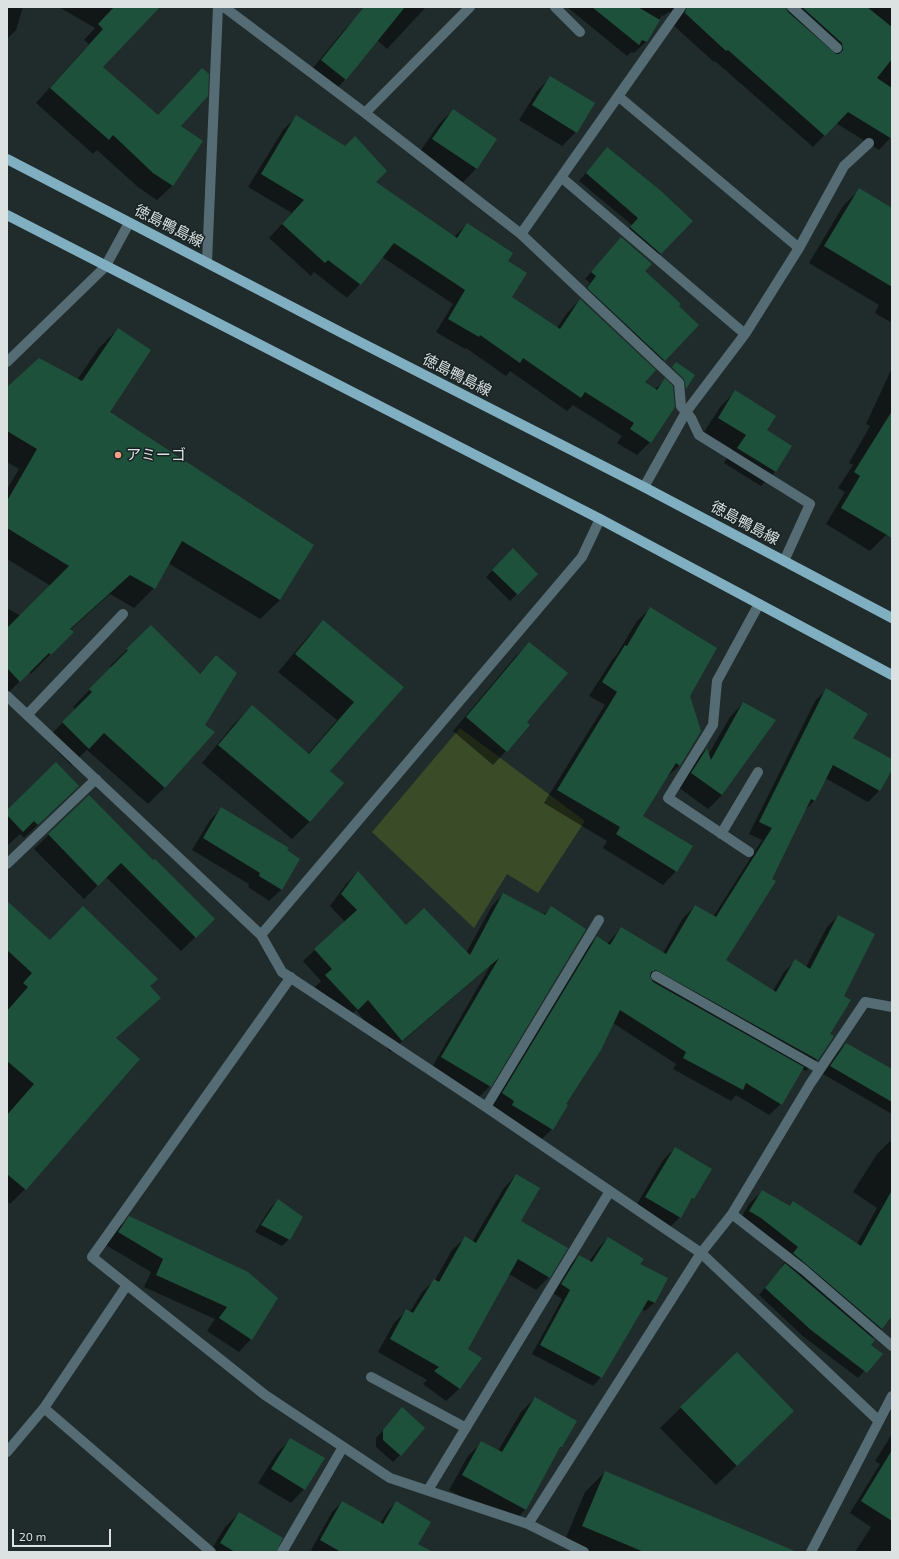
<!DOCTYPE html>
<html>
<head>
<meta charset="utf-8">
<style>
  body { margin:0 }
  #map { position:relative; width:899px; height:1559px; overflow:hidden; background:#202c2b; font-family:"Exo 2",sans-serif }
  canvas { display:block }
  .frame { position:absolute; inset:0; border:8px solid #dbe2e1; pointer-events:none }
  .scale { position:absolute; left:12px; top:1529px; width:99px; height:18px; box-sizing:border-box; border:2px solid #dbe2e1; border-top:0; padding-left:5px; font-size:12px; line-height:14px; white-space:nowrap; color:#dbe2e1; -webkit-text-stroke:3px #172222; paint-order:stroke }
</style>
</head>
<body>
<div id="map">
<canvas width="899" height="1559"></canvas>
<div class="frame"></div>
<div class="scale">20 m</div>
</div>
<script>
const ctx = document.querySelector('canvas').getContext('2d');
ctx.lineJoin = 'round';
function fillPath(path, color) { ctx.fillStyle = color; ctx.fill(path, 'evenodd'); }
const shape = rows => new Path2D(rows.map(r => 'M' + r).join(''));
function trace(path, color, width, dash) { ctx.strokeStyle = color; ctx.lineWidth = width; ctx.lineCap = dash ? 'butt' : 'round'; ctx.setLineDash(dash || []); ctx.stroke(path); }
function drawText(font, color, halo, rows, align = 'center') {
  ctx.font = font + ' "Exo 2","Noto Sans JP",sans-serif'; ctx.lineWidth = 3; ctx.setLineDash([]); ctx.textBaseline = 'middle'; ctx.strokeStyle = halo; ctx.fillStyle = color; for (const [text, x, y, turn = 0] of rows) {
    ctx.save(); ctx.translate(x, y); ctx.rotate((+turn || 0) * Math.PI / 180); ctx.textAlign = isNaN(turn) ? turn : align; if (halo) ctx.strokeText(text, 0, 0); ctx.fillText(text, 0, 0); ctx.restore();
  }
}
const green = shape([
  [460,728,585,821,538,893,507,874,474,928,372,832]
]);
const shadow = shape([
  [7,7,23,7,16,30,7,39],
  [59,7,158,7,102,67,157,116,202,69,180,126,202,142,172,186,157,200,138,187,97,150,93,154,36,103,89,44,84,40,95,28],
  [368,7,426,7,387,49,377,40,346,79,332,93,308,74,345,29],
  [567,7,892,7,892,136,879,150,836,123,813,147,715,61,714,62,673,25,676,16,669,12,663,16,662,15,646,42,634,53,631,52,627,56],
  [551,77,594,103,576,132,562,146,519,120,537,91],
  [453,110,496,139,476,169,462,183,419,153,439,124],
  [297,116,375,182,454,237,467,224,506,262,510,297,557,328,567,313,580,300,643,382,654,390,665,380,650,442,637,455,617,443,622,436,573,405,567,411,510,371,506,376,466,348,465,349,436,332,453,304,382,257,360,284,347,298,314,272,311,276,269,238,292,213,248,187,283,130],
  [601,155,692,221,654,260,624,235,632,225,579,181],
  [859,190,892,209,892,323,875,313,879,305,809,263,843,206],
  [615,245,644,271,698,325,657,367,581,295,590,283,585,279],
  [118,329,108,413,280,600,260,619,168,563,154,588,134,608,110,594,70,630,72,632,31,674,29,672,7,694,7,608,21,616,51,586,7,559,7,489,19,469,7,462,7,389,77,380,99,348],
  [892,368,892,525,886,535,870,551,826,524,845,492,838,488,853,465,849,463,870,426,866,424],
  [735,392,766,430,791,446,775,472,761,486,724,463,732,449,704,432,721,406],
  [513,550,537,574,510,601,486,577],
  [651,608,689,696,680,765,666,778,642,816,676,871,663,885,603,848,607,841,544,803,605,705,589,696,612,660,617,654,637,621],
  [323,621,402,687,329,771,310,821,292,839,202,763,234,724,252,707,308,754,337,720,278,672,306,639],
  [151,626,199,674,216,657,165,787,148,804,87,750,71,765,46,740,75,709,73,707,111,668,110,666],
  [529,643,526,722,506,751,493,765,453,731,515,657],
  [827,689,851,738,892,760,892,768,880,790,868,802,825,778,814,801,805,810,724,960,773,991,784,972,795,961,806,967,827,927,838,916,843,996,829,1035,817,1059,806,1071,802,1069,781,1104,769,1115,736,1095,731,1101,673,1069,676,1064,613,1023,564,1104,552,1129,541,1140,501,1116,504,1113,491,1105,586,949,597,937,607,944,621,928,663,953,683,918,695,906,713,917,762,840,749,834,815,701],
  [743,703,774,720,722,795,708,809,678,787,693,763,706,749,708,755,730,717],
  [89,796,153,862,214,919,181,951,106,877,84,899,34,849],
  [64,800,24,838,20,834,8,845,7,844,7,811],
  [222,808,299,859,281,890,269,901,248,887,249,884,192,850,210,820],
  [358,872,406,926,466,953,492,906,503,894,543,915,552,907,490,1086,478,1098,431,1069,490,966,390,1052,356,1010,346,1020,315,987,321,981,303,961,345,922,330,906,346,884],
  [7,903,50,941,149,986,160,998,115,1039,139,1060,25,1189,10,1204,7,1201],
  [846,1044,892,1073,892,1114,823,1074,839,1051],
  [890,1141,892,1143,892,1315,882,1329,872,1338,870,1345,876,1350,864,1371,858,1378,804,1337,759,1295,782,1267,781,1267,786,1260,748,1230,737,1225,749,1204,762,1191,857,1244,877,1208,853,1192,877,1154],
  [675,1148,693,1198,687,1205,680,1217,668,1229,634,1209,663,1160],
  [516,1175,519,1221,549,1277,536,1290,509,1274,467,1349,480,1358,459,1389,446,1401,423,1384,427,1380,378,1352,394,1323,407,1310,410,1312,422,1292,435,1280,452,1250,465,1238,472,1242,504,1188],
  [278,1200,302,1217,289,1239,282,1246,255,1232,271,1207],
  [129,1218,248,1273,251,1339,239,1352,207,1331,215,1319,144,1287,151,1272,106,1245,116,1230],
  [608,1238,639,1264,667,1278,654,1303,645,1311,641,1309,601,1377,593,1386,532,1354,562,1299,553,1293,570,1265,579,1256,589,1262,599,1247],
  [737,1353,773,1431,716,1485,660,1428],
  [535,1398,561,1447,557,1451,525,1510,511,1524,449,1490,468,1456,482,1442,498,1451,521,1412],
  [396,1416,400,1455,393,1462,376,1447,376,1438],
  [892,1434,892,1552,855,1552,871,1527,850,1513,880,1464,875,1461],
  [291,1439,304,1489,291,1503,258,1483,277,1453],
  [605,1472,761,1552,575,1552,562,1547,585,1492],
  [342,1502,380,1524,387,1512,396,1502,413,1550,417,1552,315,1552,311,1550,332,1512],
  [239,1513,270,1552,210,1552,225,1527]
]);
const building = shape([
  [114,7,160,7,103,67,158,115,202,68,209,74,208,96,181,126,203,141,173,186,153,173,113,135,109,140,50,88,103,29,98,24],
  [364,7,405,7,346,80,321,60],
  [592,7,638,7,660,20,647,42,642,40,639,45],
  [687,7,786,7,788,12,836,54,839,54,843,50,842,43,802,7,867,7,892,27,892,59,877,78,892,88,892,139,848,112,825,136,728,50,726,51,685,13],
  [550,76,595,103,577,133,532,105],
  [453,109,497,139,477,169,432,139],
  [296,115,345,146,355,136,387,171,376,182,457,238,467,223,513,253,508,261,527,273,512,297,560,329,580,299,656,370,645,382,657,390,665,378,673,386,675,407,651,443,630,429,634,423,585,392,581,398,523,358,520,363,480,335,479,337,448,319,465,290,394,243,361,285,328,260,325,263,282,224,304,200,261,174],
  [607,147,661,191,693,221,661,254,630,227,638,218,586,173],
  [859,188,892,208,892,287,824,246],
  [621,237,652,264,645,271,681,304,679,306,699,325,665,361,587,288,596,276,591,272],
  [118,328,151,350,110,412,314,545,280,600,182,541,155,589,130,575,70,629,74,632,51,655,49,653,20,682,7,668,7,628,69,566,7,528,7,501,37,449,7,431,7,387,39,358,82,381],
  [676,362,695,375,686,389,684,379,672,367],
  [735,390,776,416,767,430,792,446,776,472,737,448,746,435,718,418],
  [892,411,892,538,841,508,860,476,854,472],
  [513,548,538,574,518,595,492,570],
  [650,607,717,648,690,696,701,731,680,766,676,763,643,816,693,846,677,872,616,834,620,827,557,790,617,692,602,682,625,645,627,646],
  [323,620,404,687,330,771,344,783,310,822,218,745,252,705,309,754,354,702,295,654],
  [151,625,200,674,216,655,237,673,205,725,215,732,165,788,104,733,89,749,62,722,92,692,89,689,128,650,126,649],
  [529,642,568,673,527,722,530,725,507,752,466,717],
  [826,688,868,714,853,738,892,759,892,770,880,791,833,765,815,801,811,799,772,879,776,881,726,960,776,992,795,959,810,969,838,915,875,934,844,996,851,1000,830,1034,834,1036,818,1060,656,970,651,972,650,976,653,982,804,1067,782,1105,746,1083,743,1090,683,1058,686,1052,620,1010,601,1050,566,1104,568,1105,553,1130,512,1105,514,1101,502,1093,597,936,610,945,621,927,666,954,695,905,716,917,772,828,759,822],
  [743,702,776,720,722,795,691,773,707,748,711,760],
  [56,762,79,786,38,825,34,821,23,832,7,815,7,810],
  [89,795,153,860,155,859,215,919,196,938,121,863,98,886,48,834],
  [221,807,289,848,287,850,300,859,282,890,259,876,260,873,203,838],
  [358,871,406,925,424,908,470,955,503,893,545,915,551,906,586,929,491,1087,441,1057,499,958,402,1041,368,1000,358,1010,325,975,332,969,314,949,357,910,341,894],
  [7,901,50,940,83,906,158,979,150,986,161,998,116,1038,140,1059,26,1190,7,1174,7,1115,34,1084,7,1061,7,1011,28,987,23,983,32,973,7,950],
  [846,1043,892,1069,892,1102,830,1066],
  [675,1147,712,1169,694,1199,692,1198,681,1218,645,1197],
  [516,1174,540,1188,521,1221,568,1248,550,1278,518,1259,468,1349,482,1358,460,1389,434,1371,439,1367,390,1339,406,1309,413,1313,434,1279,439,1282,465,1236,476,1243],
  [762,1190,790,1206,793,1201,861,1246,892,1190,892,1316,882,1329,793,1253,798,1247,761,1218,749,1211],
  [278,1199,303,1217,290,1240,261,1225],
  [129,1216,248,1272,278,1298,252,1340,219,1318,227,1307,156,1275,163,1259,118,1232],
  [608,1237,644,1259,640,1264,668,1278,655,1303,648,1300,602,1378,540,1345,570,1290,561,1284,579,1255,592,1262],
  [785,1263,875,1340,871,1345,883,1354,867,1373,811,1330,765,1288],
  [737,1352,794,1411,737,1466,680,1407],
  [535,1397,577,1421,562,1447,560,1447,526,1510,462,1475,481,1441,502,1452],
  [402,1407,425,1428,401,1456,383,1440,383,1430],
  [290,1438,325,1458,305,1490,271,1469],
  [892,1450,892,1521,861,1501],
  [605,1471,797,1552,644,1552,582,1526],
  [342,1501,383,1524,396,1501,431,1522,418,1544,433,1552,341,1552,320,1540],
  [239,1512,283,1538,276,1552,235,1552,220,1543]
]);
const minor = shape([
  [224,7,365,113],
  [470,7,365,113,521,234,679,383,681,406,691,418,699,435,810,504,784,561],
  [555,7,580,32],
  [792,7,837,48],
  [618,96,799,248],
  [561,177,745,334],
  [521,234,681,7],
  [207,262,218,7],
  [7,362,105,267,129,223],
  [644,487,686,412,745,334,799,248,844,166,869,143],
  [7,696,261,935,282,972,486,1107,701,1253,879,1421],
  [27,715,123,614],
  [721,834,758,772],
  [749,852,668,798,713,725,717,681,759,604],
  [7,864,96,779],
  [261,935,582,557,600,519],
  [656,976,820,1069],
  [291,977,92,1257,265,1395,390,1478,528,1524,584,1552],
  [486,1107,599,920],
  [732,1214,804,1270,892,1346],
  [371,1377,466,1428],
  [44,1408,211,1552],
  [7,1452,44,1408,127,1285],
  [428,1490,610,1191],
  [528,1524,701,1253,732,1214,810,1084,865,1002,892,1007],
  [282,1552,343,1447],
  [811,1552,892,1396]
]);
const major = shape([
  [7,159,346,335,644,487,892,618],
  [7,215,600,519,892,675]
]);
const markers = [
  [118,455,4,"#f49e87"]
];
const streetNames = [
  ["徳島鴨島線",169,226,27],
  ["徳島鴨島線",457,375,27],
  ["徳島鴨島線",745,523,28]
];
const poiNames = [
  ["アミーゴ",126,455]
];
fillPath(green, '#394b27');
fillPath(shadow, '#0007');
fillPath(building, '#1e513b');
trace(minor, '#566c75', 10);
trace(major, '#81afc2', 10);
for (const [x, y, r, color] of markers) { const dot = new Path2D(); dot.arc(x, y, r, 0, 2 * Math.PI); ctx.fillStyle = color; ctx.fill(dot); trace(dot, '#172222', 1.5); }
drawText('15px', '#dbe2e1', '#172222', streetNames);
drawText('15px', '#dbe2e1', '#172222', poiNames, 'left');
</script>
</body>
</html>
